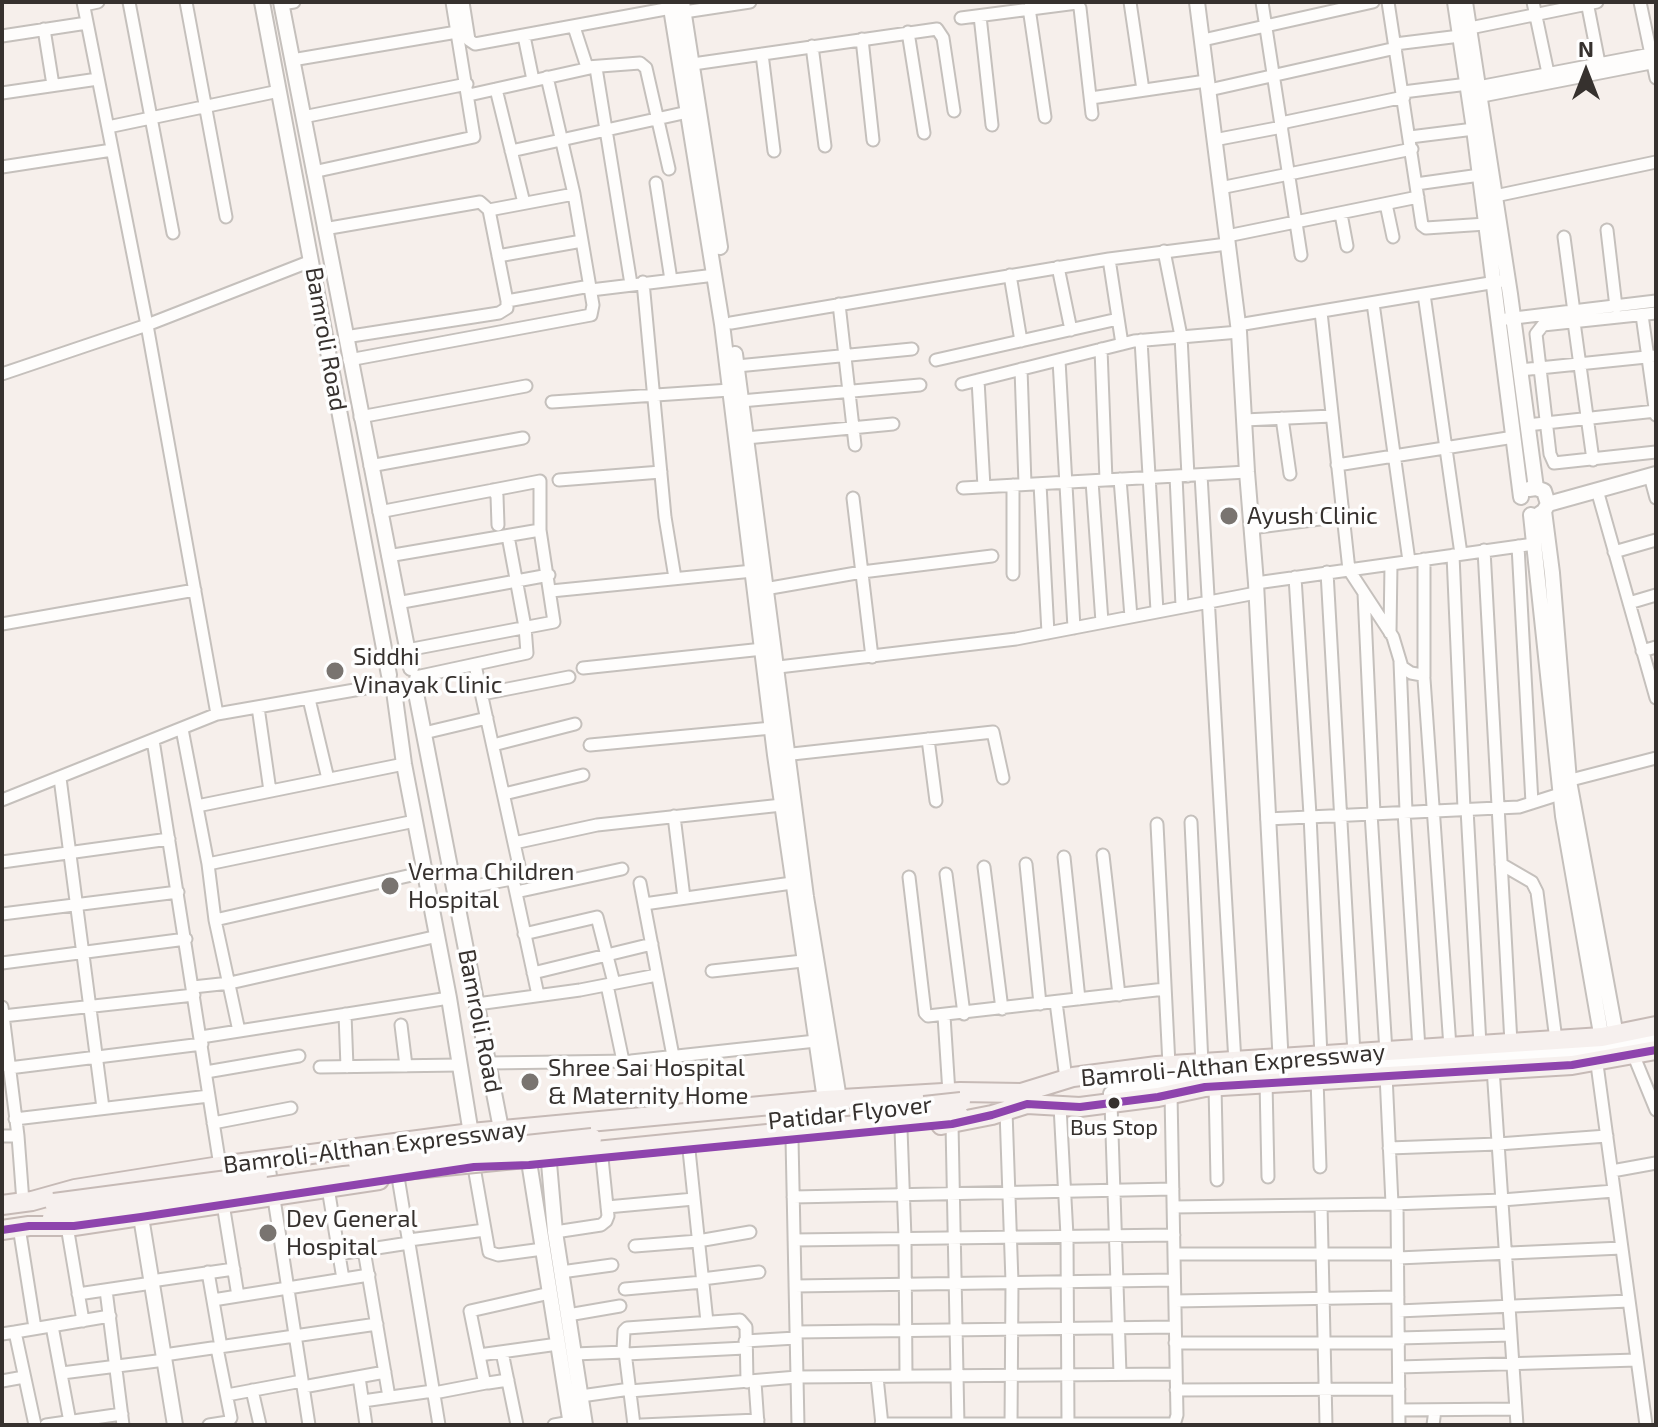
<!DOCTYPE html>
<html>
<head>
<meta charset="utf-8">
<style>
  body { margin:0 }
  #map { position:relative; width:1658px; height:1427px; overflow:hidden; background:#f6efeb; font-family:"Exo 2",sans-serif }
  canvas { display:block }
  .frame { position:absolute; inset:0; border:4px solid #36312e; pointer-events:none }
  .north { position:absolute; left:1546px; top:32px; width:80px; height:80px; -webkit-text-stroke:6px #fefefe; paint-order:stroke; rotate:0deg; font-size:22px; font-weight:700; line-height:32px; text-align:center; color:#36312e }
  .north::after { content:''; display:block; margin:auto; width:28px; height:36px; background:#36312e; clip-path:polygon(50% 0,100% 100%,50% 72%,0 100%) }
</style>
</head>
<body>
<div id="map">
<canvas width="1658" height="1427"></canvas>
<div class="frame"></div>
<div class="north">N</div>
</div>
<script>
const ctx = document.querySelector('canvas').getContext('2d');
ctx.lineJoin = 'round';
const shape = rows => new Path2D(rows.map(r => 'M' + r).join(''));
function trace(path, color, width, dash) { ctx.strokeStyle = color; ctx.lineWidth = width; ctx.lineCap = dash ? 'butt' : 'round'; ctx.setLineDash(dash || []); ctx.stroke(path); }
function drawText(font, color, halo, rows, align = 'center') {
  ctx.font = font + ' "Exo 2",sans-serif'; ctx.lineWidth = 7; ctx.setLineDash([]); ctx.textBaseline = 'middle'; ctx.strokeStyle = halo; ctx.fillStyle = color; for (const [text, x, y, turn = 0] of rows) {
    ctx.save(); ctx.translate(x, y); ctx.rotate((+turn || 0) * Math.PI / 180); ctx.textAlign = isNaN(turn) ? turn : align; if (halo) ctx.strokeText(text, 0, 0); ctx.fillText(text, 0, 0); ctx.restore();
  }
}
const minor = shape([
  [83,2,147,325,217,714,389,684],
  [129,2,173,233],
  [186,2,226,217],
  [463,2,469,40,475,44,671,8],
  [1130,2,1143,90],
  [1262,2,1301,255],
  [1388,2,1422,225,1426,228,1486,224],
  [1533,2,1548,73],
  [1587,2,1599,63],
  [1640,2,1656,78],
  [281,4,294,2],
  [84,5,98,2],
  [1029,8,1045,117],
  [684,12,750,2],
  [980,16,992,125],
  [961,18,1077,3,1080,8,1092,114],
  [574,27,587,67,640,63,646,68,669,169],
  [1470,28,1597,2],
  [44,29,53,85],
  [908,32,924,133],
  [2,36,87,23],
  [524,36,533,80],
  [862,39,873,140],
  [1203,40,1373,2],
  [1395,44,1460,36],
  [812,46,825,146],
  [762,54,774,151],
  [292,60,457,32],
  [693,64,937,29,943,38,954,111],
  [596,68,631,284],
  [1473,88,1656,53],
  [496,89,524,203],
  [1209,90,1396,48],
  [1403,92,1468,84],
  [2,93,98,79],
  [469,95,590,68],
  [1091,98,1206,81],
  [1472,98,1656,62],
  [303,117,467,84],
  [1281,123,1404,97],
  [108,127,279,91],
  [1410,137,1474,129],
  [1214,140,1282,127],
  [511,151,688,112],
  [2,167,112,150],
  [313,172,474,137,452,2],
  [656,183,671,280],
  [1416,184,1480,175],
  [1220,188,1412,149],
  [1495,196,1656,162],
  [1386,204,1393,237],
  [489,210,574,194],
  [1341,214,1347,246],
  [324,229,480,202,489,210,507,301,507,308,499,313,345,337],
  [1607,230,1616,307],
  [1227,236,1418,197],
  [1564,237,1574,312],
  [1164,251,1181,336,1188,476],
  [498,256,582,241],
  [1109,259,1122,344],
  [1058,267,1071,330],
  [1010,275,1021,341],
  [643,282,665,517,675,578],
  [591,290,715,275],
  [1424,294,1461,554],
  [507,301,590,286],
  [1373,303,1409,561],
  [839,304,855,445],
  [1321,312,1349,570,1393,637,1402,667,1411,673,1422,675,1424,679,1450,1047],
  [1656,313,1543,325,1536,334,1550,454,1554,463,1656,452],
  [1642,315,1656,415],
  [1506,319,1656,301],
  [1574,322,1593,460],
  [731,323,1109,259,1227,244],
  [1238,325,1502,281],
  [1141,340,1157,611],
  [1101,349,1106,480],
  [349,360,591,315,593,305,574,194,547,77],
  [936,360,1118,319],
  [1059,360,1074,628],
  [737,366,912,349],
  [1021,369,1025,484],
  [1520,370,1656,356],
  [2,374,147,325,311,261],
  [978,380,984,487],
  [962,384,1134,341,1239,332],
  [741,401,920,385],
  [552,402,730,390],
  [360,417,526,386],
  [1282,418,1290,474],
  [1244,420,1332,416],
  [1527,425,1656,411],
  [746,438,893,424],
  [1337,465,1514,437],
  [370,466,523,438],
  [1201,475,1235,1062],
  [1176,476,1182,606],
  [1650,476,1656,498],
  [1120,479,1131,617],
  [559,480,661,472],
  [1092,481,1102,622],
  [1040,484,1048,633],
  [1013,485,1013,574],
  [963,488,1247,472],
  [493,490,497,496,498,525],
  [1597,490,1656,698],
  [853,498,872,657],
  [379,512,540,481,540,530,554,622,407,650],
  [1251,528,1343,516],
  [1518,546,1532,803],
  [1484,550,1511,1043],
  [1614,552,1656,540],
  [1453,555,1464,809],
  [388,556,540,530],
  [1327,572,1354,1054],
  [1295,577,1310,815,1321,1056],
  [1256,583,1534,544],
  [759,590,862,572,992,556],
  [551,591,753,571],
  [1364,593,1374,813],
  [397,603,549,575],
  [1629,603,1656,595],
  [2,624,195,590],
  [1390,633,1391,564],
  [1642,651,1656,647],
  [1400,662,1406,811],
  [583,668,763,649],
  [770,668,1016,639,1256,593],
  [416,677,527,653,525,627,508,536],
  [1424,677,1424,559],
  [482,694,569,677],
  [309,699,328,779],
  [258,707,270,791],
  [182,729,208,864,215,920,239,1031],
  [424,733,487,718],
  [928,739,936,801],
  [153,740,220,1166],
  [493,745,575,724],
  [590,745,772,728],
  [783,755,993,732,1003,778],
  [60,778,103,1108],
  [1563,782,1656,758],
  [504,794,583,775],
  [2,800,217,714],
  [197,806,404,764],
  [1467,809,1480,1045],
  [1404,812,1419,1049],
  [1371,813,1386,1052],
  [674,816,684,898],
  [1267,819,1519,807,1560,794],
  [1191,822,1202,1064],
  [1157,824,1169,1065],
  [514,843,597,825,782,805],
  [1103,855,1119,995],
  [1064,857,1079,999],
  [2,862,169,839],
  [208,864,415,821],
  [1026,864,1040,1004],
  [1501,864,1532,882,1537,892,1556,1040],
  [984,867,1002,1009],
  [946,874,964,1014],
  [909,877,925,1013,928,1016,1165,989],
  [513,879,538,995],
  [640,883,673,1056],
  [454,890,517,878,521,875,475,665],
  [516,892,622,869],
  [644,904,792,883],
  [2,914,178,892],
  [215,920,425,872],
  [524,934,597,917,614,983],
  [2,963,186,939],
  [712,971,803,961],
  [533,973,652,944],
  [607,985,623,1061],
  [193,987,230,983,438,936],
  [1056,1002,1066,1079],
  [477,1004,580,990,657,975],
  [2,1007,18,1136,23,1202],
  [345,1014,347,1067],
  [3,1016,194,995],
  [944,1016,949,1093],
  [401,1025,406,1066],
  [201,1037,449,998],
  [1631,1049,1656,1110],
  [1596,1057,1646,1425],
  [489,1063,631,1061,816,1041],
  [320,1067,460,1065],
  [9,1068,202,1044],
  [1493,1068,1517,1425],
  [206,1072,299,1056],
  [1386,1075,1392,1204],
  [1317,1079,1320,1167],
  [1266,1082,1268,1177],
  [1215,1086,1217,1180],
  [1171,1094,1177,1415,1174,1425],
  [1111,1103,1120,1374],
  [1060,1106,1067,1236,1068,1425],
  [1006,1111,1012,1282,1011,1425],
  [15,1119,209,1096],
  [213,1123,291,1108],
  [952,1124,958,1425],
  [901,1129,905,1238,906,1376],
  [2,1136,18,1136],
  [792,1139,798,1425],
  [1389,1148,1498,1144,1607,1136],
  [689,1150,707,1322],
  [268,1160,309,1425],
  [474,1167,489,1252,498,1255,543,1249],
  [1612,1171,1656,1163],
  [398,1177,439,1425],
  [328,1188,343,1279],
  [793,1197,1173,1189],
  [223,1204,238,1296],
  [1397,1204,1399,1425],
  [1321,1205,1326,1425],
  [607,1207,694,1199],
  [1173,1207,1392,1204,1502,1200,1614,1191],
  [67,1226,83,1321],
  [19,1227,35,1328],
  [555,1232,601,1225,606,1221,608,1216,602,1158],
  [409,1240,485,1230],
  [794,1240,1174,1235],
  [635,1246,698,1241,750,1232],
  [364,1250,389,1397],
  [338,1254,409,1243],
  [1174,1254,1398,1254],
  [1398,1258,1622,1248],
  [208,1272,221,1347],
  [561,1272,612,1265],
  [702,1279,759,1272],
  [151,1281,234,1269],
  [795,1286,1174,1280],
  [625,1289,703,1282],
  [106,1290,123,1425],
  [78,1294,152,1283],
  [213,1300,369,1275],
  [1175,1301,1398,1297],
  [1398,1311,1629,1301],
  [568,1315,620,1306],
  [52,1326,70,1422],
  [796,1332,1175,1327],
  [2,1334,15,1332],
  [1399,1338,1511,1335],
  [745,1341,796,1338],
  [1175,1343,1399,1343],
  [623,1350,624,1331,627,1328,740,1320,746,1327,747,1382],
  [502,1352,517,1425],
  [574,1354,625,1352,634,1425],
  [626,1354,745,1348],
  [164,1355,377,1324],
  [479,1355,558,1344],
  [1399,1367,1637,1360],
  [62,1373,165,1360],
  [359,1377,366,1425],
  [877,1377,882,1425],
  [508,1380,488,1383,484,1380,470,1311,550,1293],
  [2,1381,24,1377],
  [755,1382,758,1425],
  [303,1387,385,1372],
  [252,1390,260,1425],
  [1176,1390,1399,1389],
  [630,1391,797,1377,1176,1374],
  [434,1393,486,1383],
  [227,1395,302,1381],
  [581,1396,630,1389],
  [363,1401,433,1391],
  [1399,1410,1516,1409],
  [881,1424,1174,1424],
  [35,1425,15,1332,110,1316],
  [46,1425,122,1414],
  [209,1425,228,1422,231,1418,217,1348],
  [554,1425,571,1422],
  [641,1425,758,1420],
  [1433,1425,1435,1410]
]);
const tertiary = shape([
  [262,2,389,675],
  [281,2,411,668],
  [670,2,722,324,775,755,825,1100],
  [682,2,720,247],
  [1197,2,1239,332,1247,472,1256,583,1281,1066],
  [1455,2,1474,129,1521,497],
  [1465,2,1510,294,1536,488],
  [735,354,806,897,839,1099],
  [1529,489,1536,488,1544,491,1548,504],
  [1544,511,1552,573,1569,781,1617,1041],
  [1531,515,1563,816,1603,1045],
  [1538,515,1544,511,1548,504,1656,474],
  [415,688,503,1139],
  [394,691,404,764,449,998,472,1140],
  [550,1148,549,1163,555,1232,585,1425],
  [527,1149,571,1425],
  [141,1217,175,1425]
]);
const secondary = shape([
  [1138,1077,1571,1054,1656,1039],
  [1112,1094,1179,1081]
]);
const primary = shape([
  [941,1125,992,1115,1027,1104,1080,1107,1158,1097,1205,1087,1572,1065,1656,1050],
  [2,1205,32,1201,75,1189,220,1166,471,1133,825,1100,960,1092,1021,1093,1073,1077,1157,1066,1602,1037,1656,1026],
  [2,1230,29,1226,74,1226,379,1180]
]);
const primaryBridge = shape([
  [924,1106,961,1102],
  [358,1163,592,1138],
  [54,1203,258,1176],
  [52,1218,344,1176,959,1115]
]);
const bus1 = shape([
  [2,1230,29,1226,74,1226,141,1217,474,1167,529,1165,952,1124,992,1115,1027,1104,1080,1107,1158,1097,1205,1087,1572,1065,1656,1050]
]);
const markers = [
  [1229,516,10,"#797470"],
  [335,671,10,"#797470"],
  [390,886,10,"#797470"],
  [530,1082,10,"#797470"],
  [1114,1103,7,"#36312e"],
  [268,1233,10,"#797470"]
];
const busNames = [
  ["Bus Stop",1114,1128]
];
const streetNames = [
  ["Bamroli Road",326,339,80],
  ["Bamroli Road",480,1021,79],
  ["Bamroli-Althan Expressway",1233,1065,-5],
  ["Patidar Flyover",850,1113,-6],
  ["Bamroli-Althan Expressway",375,1147,-7]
];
const poiNames = [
  ["Ayush Clinic",1247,516],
  ["Siddhi",353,657],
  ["Vinayak Clinic",353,685],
  ["Verma Children",408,872],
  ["Hospital",408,900],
  ["Shree Sai Hospital",548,1068],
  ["& Maternity Home",548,1096],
  ["Dev General",286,1219],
  ["Hospital",286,1247]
];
trace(minor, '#c5c0bc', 15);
trace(tertiary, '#c5c0bc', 18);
trace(secondary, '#c5c0bc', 20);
trace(primary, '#c6bab6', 22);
trace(minor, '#fefdfc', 11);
trace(tertiary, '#fefdfc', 14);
trace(secondary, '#fefdfc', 16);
trace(primary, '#f6f0ee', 18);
trace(primaryBridge, '#c6bab6', 22, []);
trace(primaryBridge, '#f6f0ee', 18);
trace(bus1, '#8e44ad', 8);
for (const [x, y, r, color] of markers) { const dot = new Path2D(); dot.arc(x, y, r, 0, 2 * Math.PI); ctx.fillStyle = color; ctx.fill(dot); trace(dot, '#fefefe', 3); }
drawText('22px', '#36312e', '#fefefe', busNames);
drawText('24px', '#36312e', '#fefefe', streetNames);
drawText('24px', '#36312e', '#fefefe', poiNames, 'left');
</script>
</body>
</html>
